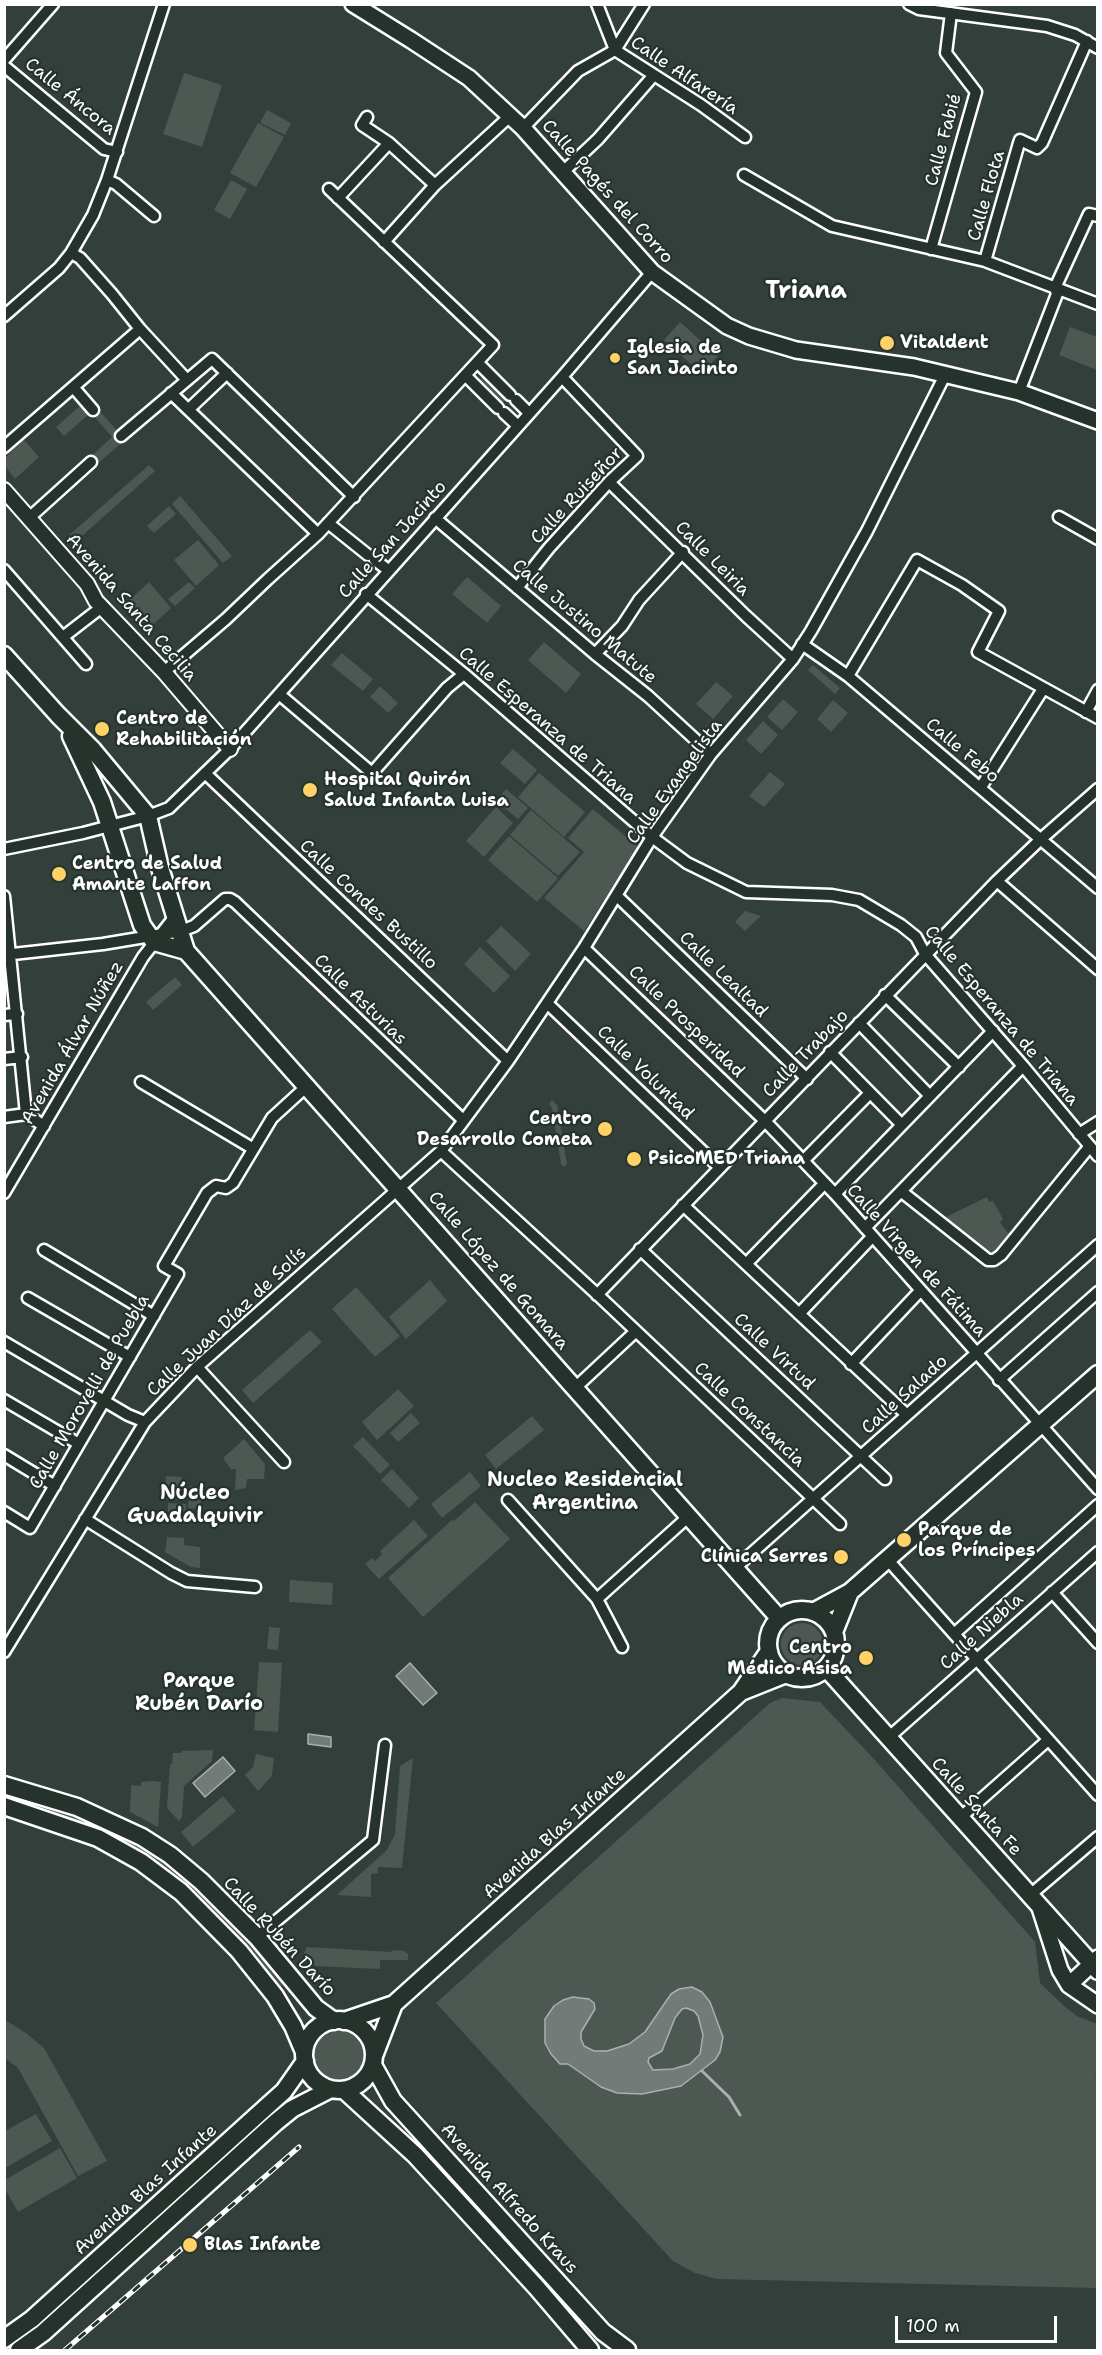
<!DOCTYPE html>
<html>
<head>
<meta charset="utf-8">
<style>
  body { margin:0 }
  #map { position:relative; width:1102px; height:2355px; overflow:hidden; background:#333f3a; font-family:"Shantell Sans",sans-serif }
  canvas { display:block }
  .frame { position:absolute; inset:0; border:6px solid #fff; pointer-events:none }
  .scale { position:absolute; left:895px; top:2316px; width:162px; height:27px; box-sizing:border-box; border:3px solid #fff; border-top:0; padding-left:8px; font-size:18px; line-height:21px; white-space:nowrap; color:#fff; -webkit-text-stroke:4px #26332d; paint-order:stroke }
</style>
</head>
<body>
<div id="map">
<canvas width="1102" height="2355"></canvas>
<div class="frame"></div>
<div class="scale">100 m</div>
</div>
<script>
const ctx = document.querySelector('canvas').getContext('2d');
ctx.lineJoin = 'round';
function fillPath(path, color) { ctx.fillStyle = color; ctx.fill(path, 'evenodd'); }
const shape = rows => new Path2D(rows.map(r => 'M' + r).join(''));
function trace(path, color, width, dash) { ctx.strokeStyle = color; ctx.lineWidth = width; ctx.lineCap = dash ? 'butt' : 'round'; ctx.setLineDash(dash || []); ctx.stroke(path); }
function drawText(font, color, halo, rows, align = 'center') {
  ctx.font = font + ' "Shantell Sans",sans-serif'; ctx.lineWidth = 4.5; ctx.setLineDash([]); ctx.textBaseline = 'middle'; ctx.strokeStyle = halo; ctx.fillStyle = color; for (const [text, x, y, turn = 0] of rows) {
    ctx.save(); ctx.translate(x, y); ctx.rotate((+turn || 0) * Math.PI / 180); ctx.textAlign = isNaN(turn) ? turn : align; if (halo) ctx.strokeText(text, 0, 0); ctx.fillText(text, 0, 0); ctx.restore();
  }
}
const green = shape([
  [184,73,222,85,202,147,163,134],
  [267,110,291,123,285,135,260,123],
  [258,123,284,137,256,187,230,173],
  [231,180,247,189,230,219,214,210],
  [680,322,718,356,702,374,664,340],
  [1070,327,1097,337,1097,370,1059,355],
  [485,375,507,399,501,404,477,383],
  [80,406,88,415,64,436,56,427],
  [99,410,125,440,95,466,88,459,112,437,93,415],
  [24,440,39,457,15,479,5,466,5,458],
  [149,465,155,471,73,544,67,537],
  [180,496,232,556,223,563,172,504],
  [169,506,176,514,154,533,147,526],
  [198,540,219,565,196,586,174,560],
  [467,577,501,606,487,623,452,594],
  [149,582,171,608,147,630,125,604],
  [189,582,195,588,175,606,168,599],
  [544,642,581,674,566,693,528,660],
  [342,653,373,679,363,691,331,665],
  [813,665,840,688,835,694,808,670],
  [716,682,733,696,713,719,696,704],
  [380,686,398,703,388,713,370,697],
  [783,699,798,712,782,730,767,717],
  [833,700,848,713,831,732,817,719],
  [763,721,778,735,761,754,746,740],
  [513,749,537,770,525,784,500,763],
  [770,772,785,784,764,807,749,796],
  [539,773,585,812,564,837,518,797],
  [506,789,528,808,518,819,496,801],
  [496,807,513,823,484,857,466,841],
  [593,809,638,847,584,931,544,898,584,852,568,838],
  [531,810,580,852,558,876,510,835],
  [509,836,558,878,537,902,488,860],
  [745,911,761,916,745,931,735,922],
  [501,926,531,954,515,971,486,941],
  [480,947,510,976,494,993,464,964],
  [175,977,182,985,153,1010,146,1002],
  [552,1100,557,1105,567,1164,564,1167,561,1164,552,1108,549,1104],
  [987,1197,989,1202,993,1201,1003,1219,1000,1222,1010,1236,998,1251,991,1252,983,1251,942,1219],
  [430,1280,447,1301,406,1339,389,1317],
  [356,1287,400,1336,375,1357,332,1309],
  [310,1330,322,1342,253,1403,242,1390],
  [398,1389,414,1406,377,1440,362,1422],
  [411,1413,420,1423,398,1442,390,1433],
  [532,1416,544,1430,496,1469,485,1455],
  [363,1437,390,1465,380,1474,353,1446],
  [244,1439,265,1464,264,1479,247,1479,246,1488,235,1490,236,1469,231,1469,223,1458],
  [392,1469,419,1498,409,1508,381,1480],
  [470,1472,481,1486,442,1518,431,1504],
  [166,1476,182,1477,181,1483,186,1486,185,1501,166,1499,166,1494,164,1494],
  [190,1486,202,1487,200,1509,188,1508],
  [475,1502,510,1539,423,1617,388,1578,452,1520,454,1521],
  [168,1503,186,1504,185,1521,168,1520],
  [414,1520,428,1536,379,1579,365,1564,372,1558,375,1561,382,1554,380,1551],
  [167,1537,184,1538,184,1545,200,1547,200,1568,191,1567,165,1552],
  [290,1580,333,1583,332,1605,289,1602],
  '781 1644a21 21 0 1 1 42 0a21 21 0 1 1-42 0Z',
  [269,1627,280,1628,278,1650,267,1649],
  [259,1662,282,1663,278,1732,254,1730],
  [782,1698,820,1702,873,1758,1035,1942,1040,1983,1064,2006,1077,2016,1097,2024,1097,2073,1095,2074,1098,2080,1097,2288,717,2279,695,2273,673,2261,436,2003,770,1703],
  [213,1750,212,1761,184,1786,182,1817,179,1821,167,1808,170,1764,172,1764,173,1753,181,1753,182,1751],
  [256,1754,274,1758,272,1776,258,1791,245,1775,253,1767],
  [413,1758,402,1868,378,1867,378,1873,371,1874,371,1897,337,1895,387,1850,395,1834,400,1766],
  [151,1781,161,1782,158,1827,130,1812,131,1785,141,1786,141,1782],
  [5,1792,69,1812,105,1825,159,1856,182,1874,233,1923,262,1954,284,1984,280,1988,253,1954,194,1893,151,1859,105,1833,80,1822,5,1798],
  [223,1796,236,1811,193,1847,181,1832],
  [307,1947,391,1952,393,1950,404,1951,408,1954,408,1960,380,1960,380,1969,315,1966,304,1953],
  [5,2020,26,2033,44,2048,107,2161,78,2176,18,2068,5,2058],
  '310 2057a28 28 0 1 1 56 0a28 28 0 1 1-56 0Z',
  [36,2114,52,2141,5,2168,5,2131],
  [60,2148,77,2178,18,2212,5,2189,5,2180]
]);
const water = shape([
  [410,1663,437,1693,423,1705,396,1676,410,1663],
  [308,1734,331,1737,331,1747,308,1744,308,1734],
  [223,1757,235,1771,205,1797,193,1783,223,1757],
  [692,1987,702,1992,710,2002,723,2037,720,2052,715,2060,681,2086,642,2094,617,2093,601,2087,568,2064,560,2064,551,2054,545,2043,545,2019,554,2006,563,2000,573,1997,589,1999,594,2003,595,2009,581,2032,581,2039,584,2046,594,2051,607,2051,629,2044,645,2032,671,1994,679,1989,692,1987],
  [686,2008,694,2011,698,2016,703,2035,700,2054,690,2064,673,2069,653,2070,648,2062,649,2058,662,2051,675,2018,682,2009,686,2008]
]);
const stream = shape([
  [702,2071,729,2097,740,2115]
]);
const minor = shape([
  [597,4,615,50,701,105,745,137],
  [909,4,919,9,1047,26,1075,35,1098,48],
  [4,60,53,4],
  [4,66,104,149,117,152],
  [367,117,362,125,389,143,435,185],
  [523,128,578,71,615,50,644,4],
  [563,172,598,139,654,75],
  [744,175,832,226,985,261,1098,304],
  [107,180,116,184,154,216],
  [338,198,389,143],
  [384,242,435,185,510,116],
  [931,249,976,92,946,53,951,13],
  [71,253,80,258,112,294,140,329,187,380],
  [985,261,1019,143,1020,140,1037,148,1042,143,1087,41],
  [4,316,59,268,71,253,93,215,107,180,164,4],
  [478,363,510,395],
  [466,376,498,408],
  [74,388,93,410],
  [1019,392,1057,294,1055,288,1089,214,1098,216],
  [171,393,318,534],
  [516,400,529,413],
  [189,409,227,373],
  [504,413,518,426],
  [121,436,212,359,354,497],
  [4,447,140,329],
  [609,482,746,616,793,659],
  [1059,517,1098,539],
  [29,518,91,462],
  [435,518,595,654,648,696,711,754],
  [328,523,368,555],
  [375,560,388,570],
  [4,570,86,664],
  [517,588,549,548,609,482,637,456,562,377],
  [366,594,464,674,652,837,687,863,746,892,832,895,859,900,901,925,916,937,925,954,1023,1066,1098,1156],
  [63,637,103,606],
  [802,644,848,676,1098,888],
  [595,654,622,626,639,600,683,552],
  [164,672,226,619,268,579,318,534,493,345,329,189],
  [848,676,917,560,962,585,999,611,978,652,1098,718],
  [279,694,372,773,447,688,464,674],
  [1086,712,1098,690],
  [205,773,508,1061],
  [981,787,1043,689],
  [4,849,83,833,148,816,169,808,230,749,562,377,652,272],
  [997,881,1098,969],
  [4,896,26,1114],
  [617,896,807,1079],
  [584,948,765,1121,835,1194,1098,1489],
  [4,955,103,944,181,931,194,926,225,899,230,899,235,902,463,1120],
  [885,995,959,1067],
  [548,1004,719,1167],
  [4,1015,17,1014],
  [859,1023,930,1096],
  [830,1052,902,1125],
  [4,1059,22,1057],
  [141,1082,252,1148],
  [4,1117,26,1114,44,1126],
  [1079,1134,1098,1122],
  [441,1151,600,1297,840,1524],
  [803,1161,870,1093],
  [902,1192,988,1260,994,1260,1001,1255,1090,1146],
  [4,1193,143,957,176,915],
  [835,1194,993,1031],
  [683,1205,907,1415],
  [865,1228,1023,1066],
  [640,1249,885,1479],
  [44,1250,154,1316],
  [746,1264,824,1184],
  [597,1295,997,881,1041,839,1098,789],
  [28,1298,130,1357],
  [799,1314,872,1237],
  [4,1342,128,1415,145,1422],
  [851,1364,920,1291],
  [197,1367,284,1462],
  [999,1380,1098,1292],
  [575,1388,635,1332],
  [4,1400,79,1444],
  [4,1455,55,1486],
  [508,1500,597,1599,622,1647],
  [4,1512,30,1528,178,1274,164,1266,207,1193,216,1186,226,1188,233,1183,272,1118,307,1086],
  [85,1519,171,1573,187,1581,255,1587],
  [887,1559,1098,1795],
  [735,1568,1098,1245],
  [1052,1592,1098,1643],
  [597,1599,689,1516],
  [954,1634,1098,1505],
  [4,1652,145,1422,197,1367,441,1151,508,1061,584,948,652,837,711,754,793,659,811,631,867,531,945,375],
  [888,1738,1098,1552],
  [960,1818,1048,1740],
  [1029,1896,1098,1837],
  [257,1937,373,1840,385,1745]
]);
const tertiary = shape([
  [4,490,87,584,96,601,164,672,230,749]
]);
const secondary = shape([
  [353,4,411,40,469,78,523,128,652,272,727,326,749,336,796,350,914,367,1019,392,1098,421],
  [1040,1908,1060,1970,1069,1985,1098,2005],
  [1069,1985,1098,1958]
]);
const primary = shape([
  [4,655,58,715,93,750,148,816,160,868,186,951,779,1618],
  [71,736,102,802,142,925,154,942,186,951],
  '768 1644a34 34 0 1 1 68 0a34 34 0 1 1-68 0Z',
  [813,1612,850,1592,1098,1374],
  [834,1632,850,1592],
  [826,1668,1098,1971],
  [741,1692,786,1674],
  [4,1785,77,1807,142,1837,170,1855,201,1881,257,1937,316,2008,334,2021],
  [4,1806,98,1838,141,1862,181,1892,239,1951,275,1996,293,2026,304,2052],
  '304 2055a35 35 0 1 1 70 0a35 35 0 1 1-70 0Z',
  [344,2021,394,2004,741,1692,769,1651],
  [374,2056,394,2004],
  [373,2065,393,2101,603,2332,627,2350],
  [344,2090,415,2155,537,2288,590,2350],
  [4,2339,32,2319,264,2109,284,2091,305,2061],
  [19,2350,43,2333,276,2122,292,2109,331,2089]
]);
const rail = shape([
  [65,2350,299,2147]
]);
const markers = [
  [887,343,8,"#ffd166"],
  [615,358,6,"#ffd166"],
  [102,729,8,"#ffd166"],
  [310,790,8,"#ffd166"],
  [59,874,8,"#ffd166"],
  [605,1129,8,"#ffd166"],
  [634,1159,8,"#ffd166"],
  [904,1540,8,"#ffd166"],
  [841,1557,8,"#ffd166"],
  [866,1658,8,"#ffd166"],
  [190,2245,8,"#ffd166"]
];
const streetNames = [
  ["Calle Alfarería",684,76,34],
  ["Calle Áncora",70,97,39],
  ["Calle Fabié",944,140,-75],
  ["Calle Pagés del Corro",607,192,48],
  ["Calle Flota",987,196,-74],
  ["Calle Ruiseñor",577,496,-47],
  ["Calle San Jacinto",393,540,-48],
  ["Calle Leiria",712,559,45],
  ["Avenida Santa Cecilia",131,608,49],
  ["Calle Justino Matute",584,622,40],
  ["Calle Esperanza de Triana",547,726,41],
  ["Calle Febo",962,751,40],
  ["Calle Evangelista",675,782,-54],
  ["Calle Condes Bustillo",368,905,43],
  ["Calle Lealtad",723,975,44],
  ["Calle Asturias",360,1000,44],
  ["Calle Esperanza de Triana",1001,1016,50],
  ["Calle Prosperidad",686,1022,44],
  ["Avenida Álvar Núñez",73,1043,-60],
  ["Calle Trabajo",806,1054,-46],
  ["Calle Voluntad",645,1073,44],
  ["Calle Virgen de Fátima",916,1261,48],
  ["Calle López de Gomara",498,1271,49],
  ["Calle Juan Díaz de Solís",227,1322,-43],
  ["Calle Virtud",774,1352,43],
  ["Calle Morovelli de Puebla",90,1392,-60],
  ["Calle Salado",905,1395,-42],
  ["Calle Constancia",749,1415,43],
  ["Calle Niebla",982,1632,-42],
  ["Calle Santa Fe",976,1807,48],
  ["Avenida Blas Infante",555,1834,-42],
  ["Calle Rubén Darío",279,1937,47],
  ["Avenida Blas Infante",146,2190,-42],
  ["Avenida Alfredo Kraus",509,2199,48]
];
const poiNames = [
  ["Vitaldent",900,343],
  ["Iglesia de",627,348],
  ["San Jacinto",627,369],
  ["Centro de",116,719],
  ["Rehabilitación",116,740],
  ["Hospital Quirón",324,780],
  ["Salud Infanta Luisa",324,801],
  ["Centro de Salud",72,864],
  ["Amante Laffon",72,885],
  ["Centro",592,1119,"right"],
  ["Desarrollo Cometa",592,1140,"right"],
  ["PsicoMED Triana",648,1159],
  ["Parque de",918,1530],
  ["los Príncipes",918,1551],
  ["Clínica Serres",828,1557,"right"],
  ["Centro",852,1648,"right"],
  ["Médico Asisa",852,1669,"right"],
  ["Blas Infante",204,2245]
];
const neighbourhoodNames = [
  ["Nucleo Residencial",585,1481],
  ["Argentina",585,1504],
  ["Núcleo",195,1494],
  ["Guadalquivir",195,1517],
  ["Parque",199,1682],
  ["Rubén Darío",199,1705]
];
const districtNames = [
  ["Triana",806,292]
];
fillPath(green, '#4d5853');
fillPath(water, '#737b78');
trace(water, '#abb0ae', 1.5);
trace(stream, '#abb0ae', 3);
trace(minor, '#fff', 15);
trace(tertiary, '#fff', 18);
trace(secondary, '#fff', 20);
trace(primary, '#fff', 21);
trace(minor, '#26332d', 10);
trace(tertiary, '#26332d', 14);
trace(secondary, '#26332d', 15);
trace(primary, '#26332d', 16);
trace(rail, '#fff', 5);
trace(rail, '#26332d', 3, [9]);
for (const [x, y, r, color] of markers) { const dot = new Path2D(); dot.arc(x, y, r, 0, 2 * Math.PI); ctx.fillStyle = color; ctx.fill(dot); trace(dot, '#26332d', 2); }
drawText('18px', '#fff', '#26332d', streetNames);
drawText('bold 18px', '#fff', '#26332d', poiNames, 'left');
drawText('bold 20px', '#fff', '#26332d', neighbourhoodNames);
drawText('bold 24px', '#fff', '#26332d', districtNames);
</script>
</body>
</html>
